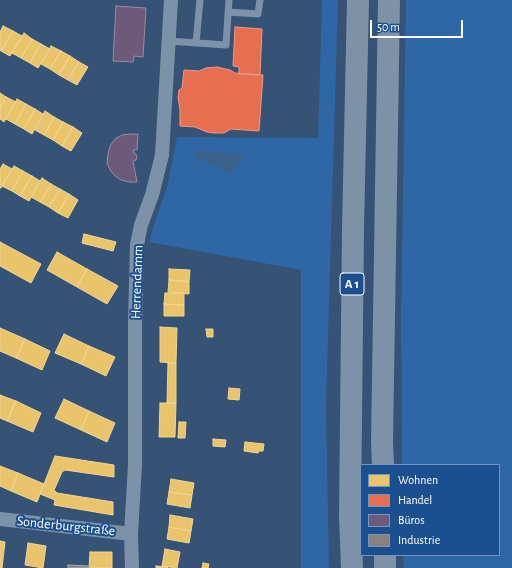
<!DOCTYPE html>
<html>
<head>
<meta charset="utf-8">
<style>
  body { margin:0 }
  #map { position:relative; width:512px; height:568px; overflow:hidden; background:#365274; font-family:"Alegreya Sans",sans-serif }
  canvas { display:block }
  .legend { position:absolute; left:360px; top:464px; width:140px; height:92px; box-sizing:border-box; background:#1b4f8f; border:1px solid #7695bc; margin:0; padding:5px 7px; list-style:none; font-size:12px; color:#fff }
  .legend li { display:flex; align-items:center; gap:8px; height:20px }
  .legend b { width:20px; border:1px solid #7695bc }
  .scale { position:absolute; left:370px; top:20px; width:93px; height:18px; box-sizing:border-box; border:2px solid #fff; border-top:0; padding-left:5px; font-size:12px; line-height:14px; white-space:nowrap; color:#fff; -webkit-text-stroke:3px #1b4f8f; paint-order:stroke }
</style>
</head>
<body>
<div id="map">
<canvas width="512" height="568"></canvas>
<ul class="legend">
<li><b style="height:11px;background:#e9c46a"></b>Wohnen</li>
<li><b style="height:11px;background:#e76f51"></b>Handel</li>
<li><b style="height:11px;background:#6d597a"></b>Büros</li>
<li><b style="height:11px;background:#8a817c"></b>Industrie</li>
</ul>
<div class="scale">50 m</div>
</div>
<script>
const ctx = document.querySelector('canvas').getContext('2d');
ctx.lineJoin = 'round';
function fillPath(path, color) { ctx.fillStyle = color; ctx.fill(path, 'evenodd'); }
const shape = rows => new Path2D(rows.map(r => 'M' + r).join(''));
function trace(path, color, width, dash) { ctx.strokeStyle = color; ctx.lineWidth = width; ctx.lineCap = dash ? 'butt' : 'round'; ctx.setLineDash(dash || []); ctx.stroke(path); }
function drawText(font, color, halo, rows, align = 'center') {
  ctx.font = font + ' "Alegreya Sans",sans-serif'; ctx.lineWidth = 4; ctx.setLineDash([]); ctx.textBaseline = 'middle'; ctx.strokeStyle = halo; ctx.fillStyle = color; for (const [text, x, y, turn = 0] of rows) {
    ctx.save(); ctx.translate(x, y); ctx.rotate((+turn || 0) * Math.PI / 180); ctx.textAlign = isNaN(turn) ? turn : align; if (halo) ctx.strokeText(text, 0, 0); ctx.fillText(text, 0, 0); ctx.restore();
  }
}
const green = shape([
  [322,0,338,0,326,406,329,568,301,568,301,270,149,242,154,224,167,188,177,137,318,138],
  [406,0,512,0,512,568,404,568,403,555,499,555,499,465,402,465,401,318]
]);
const water = shape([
  [198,150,242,155,243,158,232,173,197,158,195,154]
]);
const homes = shape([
  [3,26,13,31,1,51,0,50,0,32,3,26],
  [13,31,22,36,10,56,1,51,13,31],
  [24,33,32,39,21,58,12,53,24,33],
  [32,39,41,44,30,63,21,58,32,39],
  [41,44,50,49,38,68,30,63,41,44],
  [51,46,61,51,50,69,41,64,51,46],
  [61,51,70,56,59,75,50,69,61,51],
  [70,56,79,62,68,80,59,75,70,56],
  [79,62,88,67,77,85,68,80,79,62],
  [0,93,6,97,0,108,0,93],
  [6,97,16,102,4,122,0,119,0,108,6,97],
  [17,99,26,104,15,124,6,119,17,99],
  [26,104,35,109,24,129,15,124,26,104],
  [35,109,43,114,32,134,24,129,35,109],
  [45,111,54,117,44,135,35,130,45,111],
  [54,117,63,122,53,140,44,135,54,117],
  [63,122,73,127,62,146,53,140,63,122],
  [73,127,82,133,71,151,62,146,73,127],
  [3,164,12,169,1,188,0,188,0,169,3,164],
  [14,166,23,171,12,191,2,186,14,166],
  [23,171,32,176,20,196,12,191,23,171],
  [32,176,40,181,29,201,20,196,32,176],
  [42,178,51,184,40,202,31,197,42,178],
  [51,184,60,189,49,207,40,202,51,184],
  [60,189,69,194,58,213,49,207,60,189],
  [69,194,78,200,68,218,58,213,69,194],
  [84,234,116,242,113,251,82,243,84,234],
  [0,242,41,264,31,283,0,266,0,242],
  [57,252,87,269,77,287,47,270,57,252],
  [87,269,118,286,107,304,77,287,87,269],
  [169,269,190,270,189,282,169,280,169,269],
  [169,280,189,282,189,294,168,292,169,280],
  [165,293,184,293,184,305,164,304,165,293],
  [164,304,184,305,184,316,164,316,164,304],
  [160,327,177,328,176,363,160,362,160,327],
  [0,328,25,339,16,358,0,351,0,328],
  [206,329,213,329,213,337,207,337,206,329],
  [64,334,89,346,81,364,55,353,64,334],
  [25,339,50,351,42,370,16,358,25,339],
  [89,346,115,357,106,376,81,364,89,346],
  [168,363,176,363,176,403,167,403,168,363],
  [229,388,240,389,239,400,228,399,229,388],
  [0,395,16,401,7,421,0,418,0,395],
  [64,399,89,411,81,430,55,418,64,399],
  [16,401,41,413,33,432,7,421,16,401],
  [160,403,176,403,175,437,159,437,160,403],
  [89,411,115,423,107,442,81,430,89,411],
  [179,422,186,422,185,438,178,438,179,422],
  [213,439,226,440,225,447,213,446,213,439],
  [245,442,264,444,263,451,259,451,258,453,244,451,245,442],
  [55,456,114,465,114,477,65,470,62,472,54,490,57,493,113,502,113,515,54,505,55,500,40,494,55,456],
  [0,466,18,473,11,491,0,486,0,466],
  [18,473,44,484,37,502,11,491,18,473],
  [171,479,194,483,192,495,169,492,171,479],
  [169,492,192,495,190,508,167,504,169,492],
  [170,515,193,519,191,531,169,527,170,515],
  [169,527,191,531,189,543,167,539,169,527],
  [0,541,5,542,2,568,0,568,0,541],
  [28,543,46,546,43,568,25,565,28,543],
  [165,549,180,552,177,568,162,566,165,549],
  [90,552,112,552,112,568,89,568,90,552],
  [203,563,209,564,208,568,202,568,203,563],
  [156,566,168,567,168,568,156,568,156,566]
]);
const shops = shape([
  [235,27,262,29,260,75,239,74,239,67,233,66,235,27],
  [217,67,230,70,235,73,263,75,259,131,231,129,224,133,214,133,207,132,195,127,180,126,180,110,178,97,179,90,182,88,184,70,199,71,206,68,217,67]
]);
const offices = shape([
  [116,6,146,8,143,57,134,56,133,62,113,61,116,6],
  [131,134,138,134,137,150,133,150,134,153,136,154,137,157,136,160,133,161,137,182,129,182,121,180,115,176,110,170,107,163,108,154,110,146,115,139,122,135,131,134]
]);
const industry = shape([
  [68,565,89,566,89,568,68,568,68,565]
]);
const service = shape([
  [228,12,258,14,260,0],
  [169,41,226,45,229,0],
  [196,43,200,0]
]);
const minor = shape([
  [0,519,131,534],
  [132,568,131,534,135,465,135,324,137,245,141,225,152,195,162,155,171,0]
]);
const motorway = shape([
  [383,465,382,442,389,0],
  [385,555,385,568],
  [352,568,350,516,353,228,358,0]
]);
const shields = [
  [352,284,24]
];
const shieldNames = [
  ["A 1",352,284]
];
const streetNames = [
  ["Herrendamm",137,282,-88],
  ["Sonderburgstraße",66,526,6]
];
fillPath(green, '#2f66a5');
fillPath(water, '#3b618d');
fillPath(homes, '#e9c46a');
trace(homes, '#f0d697', 1);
fillPath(shops, '#e76f51');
trace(shops, '#ee9a85', 1);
fillPath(offices, '#6d597a');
trace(offices, '#998ba2', 1);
fillPath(industry, '#8a817c');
trace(industry, '#ada7a3', 1);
trace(service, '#7d92a8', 7);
trace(minor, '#7d92a8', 14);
trace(motorway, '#7e92a7', 22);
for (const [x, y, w] of shields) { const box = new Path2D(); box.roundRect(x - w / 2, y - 11, w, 22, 3); ctx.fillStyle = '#1b4f8f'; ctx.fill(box); trace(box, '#fff', 1); }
drawText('bold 13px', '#fff', null, shieldNames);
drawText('14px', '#fff', '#1b4f8f', streetNames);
</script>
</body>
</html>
